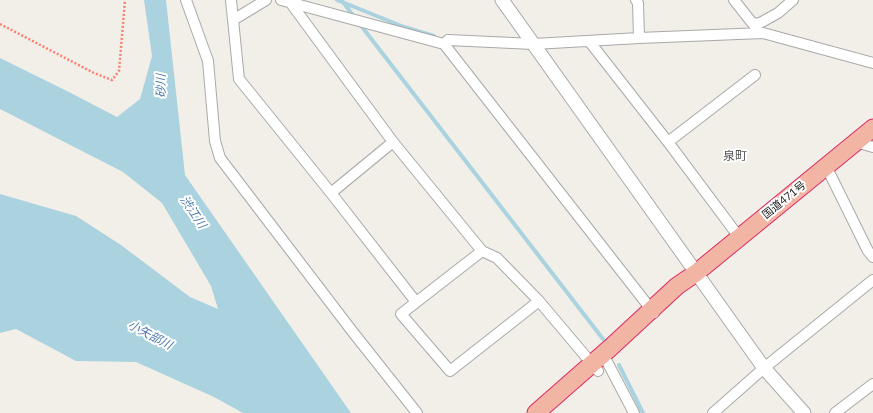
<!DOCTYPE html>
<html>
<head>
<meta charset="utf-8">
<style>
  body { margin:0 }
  canvas { display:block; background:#f2efe9 }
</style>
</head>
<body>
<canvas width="873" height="413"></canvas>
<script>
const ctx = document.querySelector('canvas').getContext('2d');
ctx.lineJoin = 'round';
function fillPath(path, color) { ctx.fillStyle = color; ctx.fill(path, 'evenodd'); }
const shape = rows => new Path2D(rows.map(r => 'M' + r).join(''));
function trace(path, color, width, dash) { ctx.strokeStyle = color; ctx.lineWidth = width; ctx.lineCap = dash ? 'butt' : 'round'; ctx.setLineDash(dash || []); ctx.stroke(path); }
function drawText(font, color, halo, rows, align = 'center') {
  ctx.font = font + ' Lato,"Noto Sans JP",sans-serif'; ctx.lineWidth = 4; ctx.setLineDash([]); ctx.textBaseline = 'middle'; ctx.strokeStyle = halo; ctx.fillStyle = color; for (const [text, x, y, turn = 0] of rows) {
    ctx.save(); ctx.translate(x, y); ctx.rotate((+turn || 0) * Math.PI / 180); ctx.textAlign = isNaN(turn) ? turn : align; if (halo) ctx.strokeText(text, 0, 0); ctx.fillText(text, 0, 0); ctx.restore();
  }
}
const water = shape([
  [144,0,166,0,185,175,351,413,243,413,214,397,136,362,76,361,16,329,0,333,0,194,76,216,121,245,190,297,218,309,211,286,162,203,123,172,0,109,0,58,67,91,117,117,140,99,152,56]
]);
const stream = shape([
  [337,0,404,27,434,36],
  [343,2,355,18],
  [359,23,603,339],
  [619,365,643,413]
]);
const path = shape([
  [0,24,94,73,112,80,119,71,125,0]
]);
const minor = shape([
  [186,0,208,61,215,141,220,158,352,331,417,413],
  [231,0,239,79,331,193,416,302],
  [281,0,444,44,654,313],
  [636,0,638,3,639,38],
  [734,0,753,24,760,23,778,13,793,0],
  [290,2,393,142,482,251,497,258,539,301,598,371],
  [233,20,266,0],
  [589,41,668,142,739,237],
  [444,44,448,40,534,44,639,38,763,33,873,63],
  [668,142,755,75],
  [856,142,873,147],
  [826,166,868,251,873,257],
  [331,193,393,142],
  [482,251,401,314,450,371,539,301],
  [603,354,634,413],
  [713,413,764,368,873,280],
  [835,413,873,384]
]);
const tertiary = shape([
  [502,0,764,368,804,413]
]);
const trunk = shape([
  [536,413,610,348,677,286,696,273,873,128]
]);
const streetNames = [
  ["国道471号",784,200,-39]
];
const waterNames = [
  ["砂川",161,86,-90],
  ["渋江川",193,212,56],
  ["小矢部川",150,335,28]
];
const neighbourhoodNames = [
  ["泉町",735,156]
];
fillPath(water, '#aad3df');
trace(stream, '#aad3df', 4);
trace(minor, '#a9a9a9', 12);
trace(tertiary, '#a9a9a9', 15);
trace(trunk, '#dc2a67', 19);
trace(path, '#fa8072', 2.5, [2, 2]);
trace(minor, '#fff', 10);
trace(tertiary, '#fff', 13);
trace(trunk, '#f2b4a3', 17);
drawText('11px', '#222', '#fff', streetNames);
drawText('italic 12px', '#4a7aab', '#fff', waterNames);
drawText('12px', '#555', '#fff', neighbourhoodNames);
</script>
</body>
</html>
